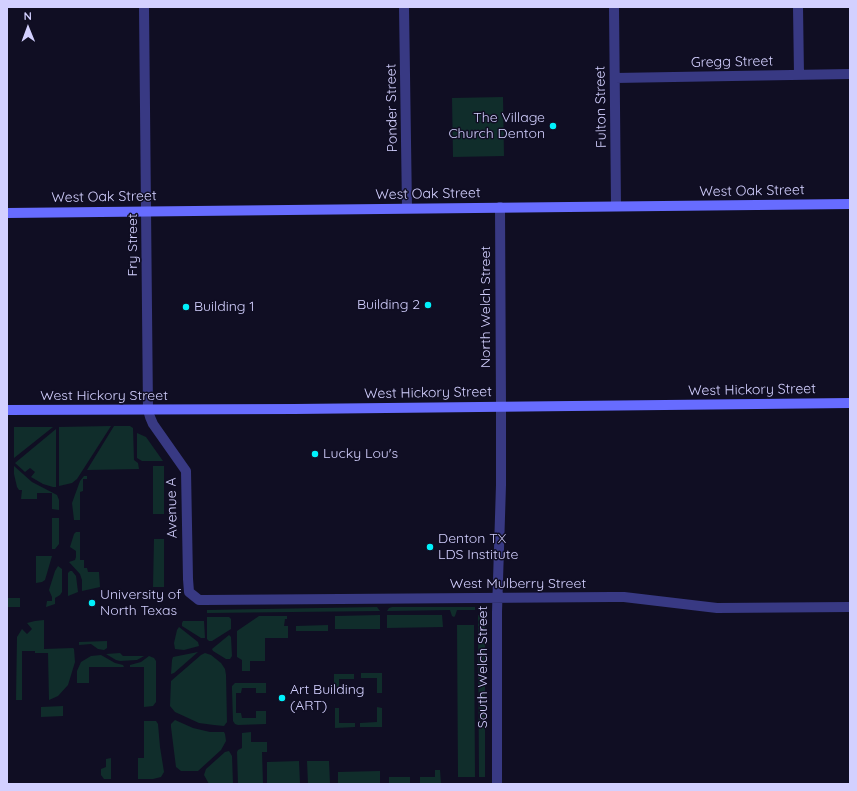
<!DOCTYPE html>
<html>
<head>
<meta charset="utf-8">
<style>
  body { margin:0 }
  #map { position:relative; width:857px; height:791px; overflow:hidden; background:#100e23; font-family:Quicksand,sans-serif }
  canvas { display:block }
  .frame { position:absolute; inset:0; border:8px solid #d3d0ff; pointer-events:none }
  .north { position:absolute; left:8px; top:8px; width:40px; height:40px; -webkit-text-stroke:3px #100e23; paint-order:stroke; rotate:359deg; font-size:11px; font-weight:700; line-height:16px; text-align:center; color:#d3d0ff }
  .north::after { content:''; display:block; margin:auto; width:14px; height:18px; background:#d3d0ff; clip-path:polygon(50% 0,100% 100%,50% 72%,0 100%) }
</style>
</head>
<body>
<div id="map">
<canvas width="857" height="791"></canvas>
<div class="frame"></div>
<div class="north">N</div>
</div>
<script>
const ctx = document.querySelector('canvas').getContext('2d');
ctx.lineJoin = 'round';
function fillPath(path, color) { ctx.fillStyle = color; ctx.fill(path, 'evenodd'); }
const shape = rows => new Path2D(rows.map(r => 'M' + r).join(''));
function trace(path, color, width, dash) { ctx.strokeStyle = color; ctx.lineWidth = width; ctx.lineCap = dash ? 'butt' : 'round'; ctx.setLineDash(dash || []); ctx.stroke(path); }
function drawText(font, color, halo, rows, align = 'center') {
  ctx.font = font + ' Quicksand,sans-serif'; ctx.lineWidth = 3; ctx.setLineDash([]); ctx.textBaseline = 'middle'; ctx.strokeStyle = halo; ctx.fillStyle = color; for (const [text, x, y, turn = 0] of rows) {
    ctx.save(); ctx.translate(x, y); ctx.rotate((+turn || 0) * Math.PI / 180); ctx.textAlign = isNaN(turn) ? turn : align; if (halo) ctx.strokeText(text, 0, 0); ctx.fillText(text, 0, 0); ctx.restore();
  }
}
const green = shape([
  [503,97,504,156,453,157,452,98],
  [111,426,77,479,72,483,59,486,59,427],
  [114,426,130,426,133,428,134,460,138,463,139,469,87,470],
  [14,427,53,427,14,458],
  [56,429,56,487,53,487,43,484,31,477,35,472,30,468,25,472,15,463],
  [137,433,146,437,163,461,142,461,137,458],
  [14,466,32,482,57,495,59,500,59,510,52,509,52,493,37,493,37,499,21,499,22,490,19,490,17,487,14,474],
  [153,466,164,466,164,514,153,514],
  [84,476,87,476,87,479,83,479,83,491,80,492,80,520,74,520,72,503,80,481],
  [52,518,59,518,59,544,55,549,52,549],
  [76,532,80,532,80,560,84,560,84,568,87,568,88,572,99,572,100,587,82,591,82,580,80,574,69,562,75,560,76,557,76,551,70,547,74,534],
  [154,539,164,539,164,587,153,587],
  [36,556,52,556,45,580,42,582,36,583],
  [58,566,62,569,62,592,60,595,55,598,55,604,46,607,47,601,52,601,52,597,49,590,55,571],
  [70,571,72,571,76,576,78,592,68,596,68,573],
  [7,598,20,598,20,607,7,607],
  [377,607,380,611,207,613,207,610],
  [392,607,475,607,475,610,457,610,455,616,454,617,452,616,450,610,387,611,389,608],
  [380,615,380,629,335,629,335,616],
  [387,615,442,615,443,627,387,628],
  [478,615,485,615,485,777,479,777],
  [259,616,287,616,287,619,285,619,284,626,288,626,288,638,265,638,265,661,250,661,250,671,242,671,242,660,237,657,237,631],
  [207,617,229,617,231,619,231,629,212,641,209,641,207,639],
  [44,620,44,649,73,648,74,649,75,662,68,685,58,696,49,700,48,653,35,653,35,651,22,651,22,700,16,700,17,637,22,629,27,634,32,629,27,623,35,621],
  [183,621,204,621,205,638,201,638,182,626,182,623],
  [328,625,328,631,296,631,296,626],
  [457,625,474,625,475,777,458,777],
  [179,627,198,642,199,646,184,650,175,649,174,643,177,630],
  [229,635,231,637,232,656,230,659,226,659,213,651,212,649],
  [107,641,107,648,104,650,98,649,91,644,79,645,79,642],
  [198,652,174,673,171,674,172,660,173,657],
  [120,653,123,656,144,656,137,660,120,661,116,660,106,654],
  [205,653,211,655,221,663,225,669,226,675,227,722,224,726,214,725,199,723,175,712,170,706,171,681,201,655],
  [101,655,115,663,123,665,124,667,89,667,89,683,77,683,77,671,81,662,91,656],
  [149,656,154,658,156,661,156,702,153,706,144,707,144,667,130,667,130,665,141,662],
  [361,673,382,673,382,693,377,693,377,678,361,678],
  [334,674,354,674,354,679,339,679,339,694,334,694],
  [235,683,266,683,266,693,256,693,256,688,242,688,241,693,236,693,236,713,241,713,242,718,256,718,256,711,266,711,266,724,238,725,235,724,233,721,232,690,232,686],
  [63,706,63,716,41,717,41,707],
  [377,707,382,708,382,727,360,727,360,723,377,722],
  [335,708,339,708,339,723,355,723,355,727,335,728],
  [175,720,193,728,210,732,224,732,225,734,226,741,221,750,198,771,181,771,176,767,171,727,171,724],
  [144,721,156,721,158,724,160,747,164,772,161,777,153,779,138,779,138,758,144,758],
  [251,732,251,742,267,742,267,752,262,752,263,784,238,784,237,752,238,750,242,748,242,733],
  [229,751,232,756,233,784,209,784,204,775,206,769,225,752],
  [111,758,111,779,104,779,101,775,101,769,106,767,106,759],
  [299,761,300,784,267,784,267,762],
  [307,761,329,761,330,784,308,784],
  [435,770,440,770,441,784,420,784,420,777,435,777],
  [380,771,380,784,338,784,338,772],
  [389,777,410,777,410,784,389,784]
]);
const minor = shape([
  [144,7,148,410,150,417,153,424,186,471,188,579,189,592,199,600,204,600,612,597,624,597,717,608,850,607],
  [614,7,616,206],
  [798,7,799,75],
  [615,78,850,74],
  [497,784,497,612,501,485,501,406]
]);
const tertiary = shape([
  [404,7,407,208],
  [500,207,501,406]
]);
const secondary = shape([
  [7,213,850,204],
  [7,410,294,409,850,403]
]);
const markers = [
  [553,126,4,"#00f1fb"],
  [428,305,4,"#00f1fb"],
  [186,307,4,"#00f1fb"],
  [315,454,4,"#00f1fb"],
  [430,547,4,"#00f1fb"],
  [92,603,4,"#00f1fb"],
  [282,698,4,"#00f1fb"]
];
const streetNames = [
  ["Gregg Street",732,62,-1],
  ["Fulton Street",601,107,-91],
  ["Ponder Street",392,108,-91],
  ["West Oak Street",752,191,-1],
  ["West Oak Street",428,194,-1],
  ["West Oak Street",104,197,-1],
  ["Fry Street",133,245,-90],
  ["North Welch Street",486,307,-90],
  ["West Hickory Street",752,390,-1],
  ["West Hickory Street",428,393,-1],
  ["West Hickory Street",104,396],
  ["Avenue A",172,508,-91],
  ["West Mulberry Street",518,584],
  ["South Welch Street",483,667,-90]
];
const poiNames = [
  ["The Village",545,118,"right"],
  ["Church Denton",545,134,"right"],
  ["Building 2",420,305,"right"],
  ["Building 1",194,307],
  ["Lucky Lou's",323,454],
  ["Denton TX",438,539],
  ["LDS Institute",438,555],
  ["University of",100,595],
  ["North Texas",100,611],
  ["Art Building",290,690],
  ["(ART)",290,706]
];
fillPath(green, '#102d2b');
trace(minor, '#383983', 10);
trace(tertiary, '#383983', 10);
trace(secondary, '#676cff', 10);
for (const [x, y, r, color] of markers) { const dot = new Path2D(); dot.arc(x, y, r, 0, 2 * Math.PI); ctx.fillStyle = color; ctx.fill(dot); trace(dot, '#100e23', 1.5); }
drawText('14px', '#d3d0ff', '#100e23', streetNames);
drawText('14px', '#d3d0ff', '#100e23', poiNames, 'left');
</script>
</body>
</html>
